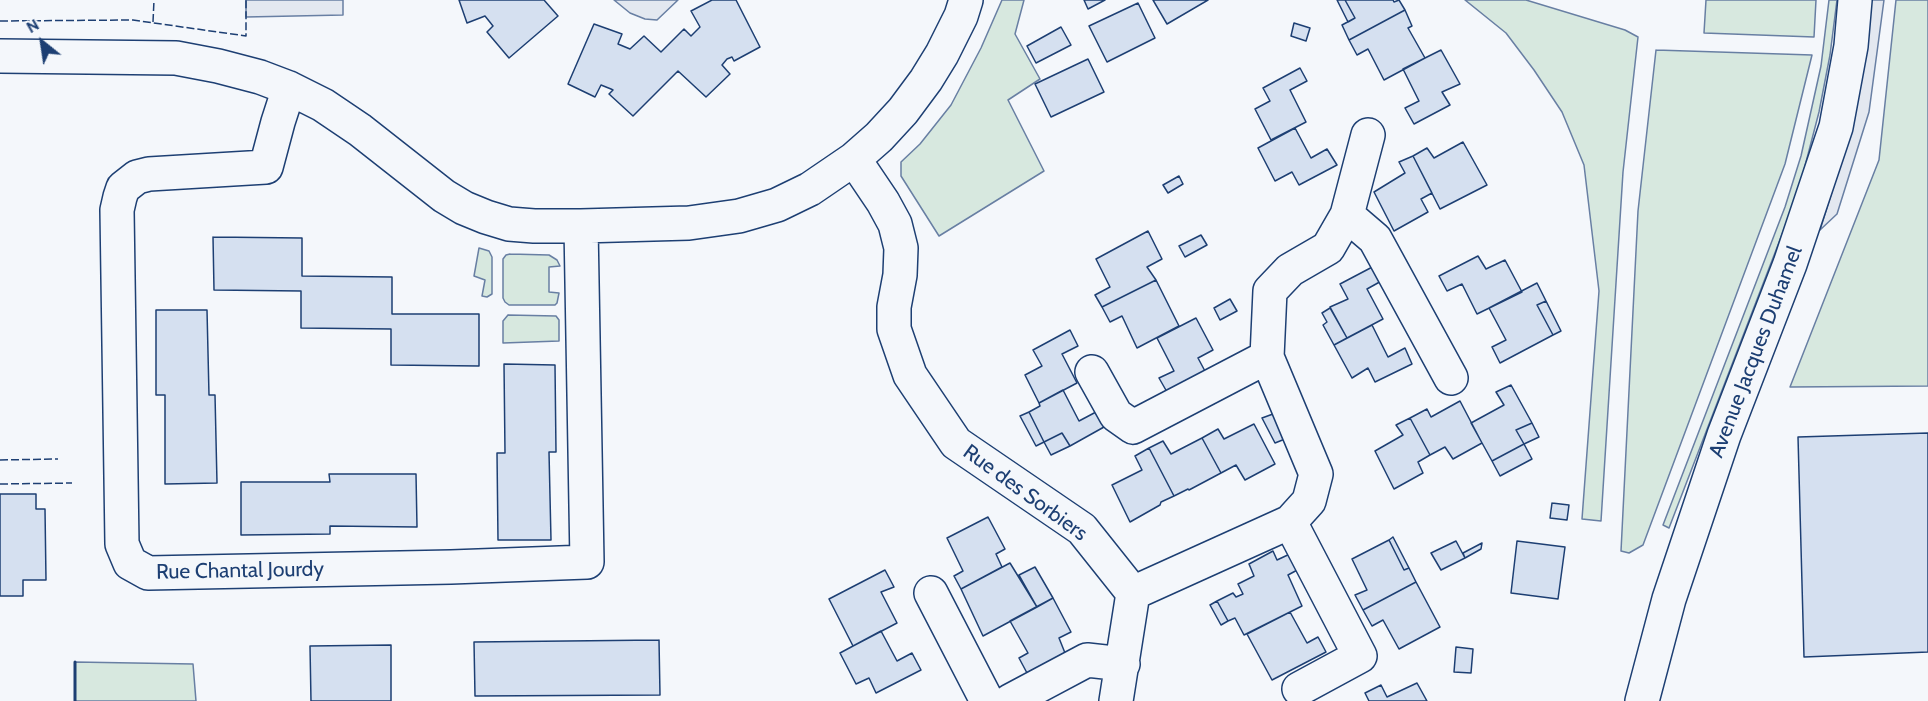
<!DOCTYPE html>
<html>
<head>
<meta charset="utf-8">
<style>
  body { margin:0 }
  #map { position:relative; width:1928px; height:701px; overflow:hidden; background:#f4f7fb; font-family:Cabin,sans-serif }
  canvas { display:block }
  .north { position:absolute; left:12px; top:12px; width:60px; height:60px; -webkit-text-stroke:4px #f4f7fb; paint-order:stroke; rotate:330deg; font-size:16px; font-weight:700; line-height:24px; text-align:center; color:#1d3f73 }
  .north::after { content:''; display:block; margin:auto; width:21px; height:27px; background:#1d3f73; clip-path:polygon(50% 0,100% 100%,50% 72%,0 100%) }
</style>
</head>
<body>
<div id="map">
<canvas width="1928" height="701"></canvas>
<div class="north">N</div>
</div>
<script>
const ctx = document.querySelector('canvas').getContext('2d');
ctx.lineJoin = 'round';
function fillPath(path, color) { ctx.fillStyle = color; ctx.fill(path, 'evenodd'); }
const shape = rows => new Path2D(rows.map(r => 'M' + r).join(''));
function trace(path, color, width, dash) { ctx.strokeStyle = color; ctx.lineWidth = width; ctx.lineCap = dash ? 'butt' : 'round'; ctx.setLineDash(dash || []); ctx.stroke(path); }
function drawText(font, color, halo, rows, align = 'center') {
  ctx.font = font + ' Cabin,sans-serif'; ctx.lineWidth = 4.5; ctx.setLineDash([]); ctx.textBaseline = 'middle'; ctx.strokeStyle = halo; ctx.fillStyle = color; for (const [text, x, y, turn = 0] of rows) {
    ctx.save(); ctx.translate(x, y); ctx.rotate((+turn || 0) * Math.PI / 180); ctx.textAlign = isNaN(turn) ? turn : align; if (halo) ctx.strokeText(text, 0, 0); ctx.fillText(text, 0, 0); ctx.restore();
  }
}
const green = shape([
  [1002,0,1024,0,1015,34,1040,79,1008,100,1044,171,939,236,901,176,901,162,920,144,951,105,981,48,1002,0],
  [1465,0,1526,0,1625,30,1638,37,1623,172,1601,521,1582,519,1599,291,1584,165,1562,112,1534,70,1506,33,1465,0],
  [1706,0,1816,0,1814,37,1704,33,1706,0],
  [1829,0,1837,0,1830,55,1819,112,1798,193,1669,528,1663,525,1785,207,1801,156,1821,66,1829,0],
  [1896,0,1928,0,1928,386,1790,387,1879,160,1896,0],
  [1656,50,1812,55,1785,164,1643,545,1629,553,1621,551,1638,211,1656,50],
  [479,248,489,251,492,257,492,294,487,297,482,296,485,280,474,276,479,248],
  [510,254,549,255,557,260,560,266,549,267,549,292,559,293,557,303,555,305,509,305,505,302,503,298,503,259,506,255,510,254],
  [508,315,556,316,559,320,559,341,503,343,503,321,508,315],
  [75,662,193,664,196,701,75,701,75,662]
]);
const parking = shape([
  [246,0,343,0,343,15,246,17,246,0],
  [614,0,678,0,657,20,645,19,630,13,614,0],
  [1870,0,1884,0,1869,112,1837,214,1820,230,1844,153,1870,0]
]);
const building = shape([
  [459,0,544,0,558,16,509,58,487,32,493,26,485,16,467,23,459,0],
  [712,0,736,0,760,47,734,61,732,57,727,59,722,65,730,74,706,97,678,71,633,116,609,94,613,90,611,89,601,85,595,97,568,84,594,24,622,34,618,44,630,49,644,36,661,52,684,29,691,36,700,27,691,11,712,0],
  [1084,0,1105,0,1088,9,1084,0],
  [1153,0,1208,0,1167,24,1153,0],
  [1337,0,1345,0,1355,18,1348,22,1337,0],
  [1345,0,1393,0,1394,2,1399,0,1405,10,1349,40,1342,25,1355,18,1345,0],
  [1138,3,1155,38,1107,62,1089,26,1138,3],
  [1405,10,1412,26,1408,28,1425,58,1384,80,1368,49,1357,55,1349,40,1405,10],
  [1294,23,1310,28,1306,41,1291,36,1294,23],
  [1061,27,1071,45,1036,63,1027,46,1061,27],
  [1441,50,1460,84,1442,92,1450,105,1414,124,1405,108,1419,101,1403,69,1441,50],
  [1088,59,1104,92,1051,117,1035,84,1088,59],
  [1300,68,1307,81,1290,90,1306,122,1271,140,1255,109,1270,101,1263,88,1300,68],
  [1295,128,1311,158,1327,149,1337,165,1299,185,1292,172,1275,181,1258,148,1295,128],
  [1463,142,1487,185,1440,209,1413,156,1427,148,1434,158,1463,142],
  [1413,156,1432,193,1421,199,1428,212,1394,231,1374,192,1405,173,1399,162,1413,156],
  [1179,176,1183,184,1168,193,1163,185,1179,176],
  [1148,231,1162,259,1147,267,1156,280,1102,307,1095,295,1110,287,1096,259,1148,231],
  [1201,235,1207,245,1185,257,1179,246,1201,235],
  [213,237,302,238,302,276,392,277,392,314,479,314,479,366,391,365,391,329,301,328,301,291,214,290,213,237],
  [1478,256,1486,269,1505,260,1522,292,1477,314,1462,284,1447,291,1439,276,1478,256],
  [1378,264,1385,279,1367,289,1383,319,1347,338,1330,307,1348,299,1340,284,1378,264],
  [1156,280,1179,326,1137,348,1122,316,1110,322,1102,307,1156,280],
  [1537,283,1546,301,1537,305,1553,335,1500,363,1492,347,1506,340,1489,308,1537,283],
  [1230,299,1237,311,1220,320,1214,308,1230,299],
  [1546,301,1561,331,1553,335,1537,305,1546,301],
  [1330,308,1347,338,1334,345,1323,325,1327,322,1322,313,1330,308],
  [156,310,207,310,209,395,215,395,217,483,165,484,165,395,156,395,156,310],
  [1196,318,1213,350,1198,358,1206,373,1167,392,1159,378,1174,371,1157,338,1196,318],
  [1372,325,1388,357,1405,348,1412,364,1375,382,1368,368,1352,378,1334,345,1372,325],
  [1070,330,1078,346,1062,354,1077,383,1039,403,1025,375,1042,366,1033,350,1070,330],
  [504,364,555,365,556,452,549,452,551,540,498,540,497,453,505,453,504,364],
  [1511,385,1532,423,1516,430,1524,444,1492,461,1471,423,1504,405,1496,392,1511,385],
  [1063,390,1079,421,1096,412,1104,427,1070,446,1062,433,1044,442,1029,412,1040,406,1039,403,1063,390],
  [1460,401,1482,443,1453,459,1445,447,1430,455,1410,418,1427,409,1431,417,1460,401],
  [1029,412,1044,442,1036,446,1020,416,1029,412],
  [1273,414,1285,439,1275,443,1262,418,1273,414],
  [1410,418,1430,455,1418,462,1423,473,1394,489,1375,451,1403,435,1396,425,1410,418],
  [1532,423,1539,437,1524,444,1516,430,1532,423],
  [1254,424,1275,464,1245,480,1236,465,1221,473,1202,438,1218,429,1224,439,1254,424],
  [1062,433,1070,446,1051,455,1044,442,1062,433],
  [1928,433,1928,652,1804,657,1798,437,1928,433],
  [1202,438,1221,473,1189,490,1188,489,1174,496,1149,448,1163,441,1171,454,1202,438],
  [1524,444,1532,459,1500,476,1492,461,1524,444],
  [1149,448,1174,496,1161,502,1160,505,1130,522,1112,485,1142,470,1135,456,1149,448],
  [329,474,416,474,417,527,330,526,330,534,241,535,241,482,330,482,329,474],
  [0,494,36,494,36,509,45,509,46,580,23,580,23,596,0,596,0,494],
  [1552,503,1569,505,1567,520,1550,518,1552,503],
  [988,517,1005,549,996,554,1002,567,961,589,954,576,963,571,947,538,988,517],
  [1393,537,1409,568,1404,570,1389,540,1393,537],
  [1389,540,1404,570,1409,568,1416,582,1363,610,1355,595,1367,590,1352,559,1389,540],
  [1456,541,1465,558,1441,570,1431,553,1456,541],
  [1517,541,1565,547,1558,599,1511,593,1517,541],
  [1482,543,1481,549,1465,558,1463,553,1482,543],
  [1273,551,1277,560,1292,553,1301,568,1288,575,1302,606,1244,635,1235,618,1228,621,1217,601,1233,593,1236,597,1243,594,1238,584,1254,576,1249,564,1273,551],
  [1010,563,1037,607,983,636,961,589,1010,563],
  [1035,567,1053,598,1037,607,1019,575,1035,567],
  [885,570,894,587,881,592,897,623,853,646,829,599,885,570],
  [1416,582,1440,627,1399,649,1383,620,1372,626,1363,610,1416,582],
  [1053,598,1071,632,1059,638,1065,653,1027,673,1019,658,1028,653,1010,621,1053,598],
  [1217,601,1228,621,1221,625,1210,605,1217,601],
  [1290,612,1307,643,1318,637,1326,652,1272,680,1247,634,1290,612],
  [881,631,897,661,912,653,921,670,876,693,869,678,856,684,840,653,881,631],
  [659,640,660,695,475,696,474,642,659,640],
  [391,645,391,701,311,701,310,646,391,645],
  [1456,647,1473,649,1471,673,1454,672,1456,647],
  [1417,683,1427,701,1369,701,1365,693,1381,685,1387,697,1417,683]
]);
const minor = shape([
  [0,56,176,58,218,66,260,77,289,88,323,105,360,130,444,196,464,208,486,217,509,224,534,226,581,226,689,223,739,216,777,205,810,189,854,159,879,137,903,111,926,80,942,54,961,16,966,0],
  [289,88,278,122,266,167,149,174,137,177,123,188,120,197,117,210,122,544,130,563,148,573,451,567,587,562,581,226],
  [854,159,883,202,895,224,901,248,900,275,894,307,894,329,910,375,956,443,1082,529,1133,593],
  [1347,215,1375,239,1451,378],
  [1092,372,1116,415,1133,427,1267,357],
  [1290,522,1360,656,1299,689],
  [931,593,987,701],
  [1010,701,1087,660,1123,664],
  [1116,701,1133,593,1290,522,1309,501,1316,474,1267,357,1270,291,1290,270,1328,248,1347,215,1368,135]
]);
const major = shape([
  [1642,701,1669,599,1724,435,1790,264,1836,127,1851,46,1855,0]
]);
const fence = shape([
  [0,21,133,20,246,36,246,0],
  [153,22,154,0],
  [0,460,58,459],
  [0,484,72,483]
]);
const wall = shape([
  [75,701,75,662]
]);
const streetNames = [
  ["Avenue Jacques Duhamel",1756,352,-69],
  ["Rue des Sorbiers",1025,493,36],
  ["Rue Chantal Jourdy",240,571,-1]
];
fillPath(green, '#d7e8df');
trace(green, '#687fa3', 1.5);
fillPath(parking, '#e3e8f0');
trace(parking, '#687fa3', 1.5);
fillPath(building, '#d5e0f0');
trace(building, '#1d3f73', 1.5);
trace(minor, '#1d3f73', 36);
trace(major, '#1d3f73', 36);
trace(minor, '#f4f7fb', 33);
trace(major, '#f4f7fb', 33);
trace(fence, '#1d3f73', 1.5, [8, 3]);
trace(wall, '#1d3f73', 3);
drawText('21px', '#1d3f73', '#f4f7fb', streetNames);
</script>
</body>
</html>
